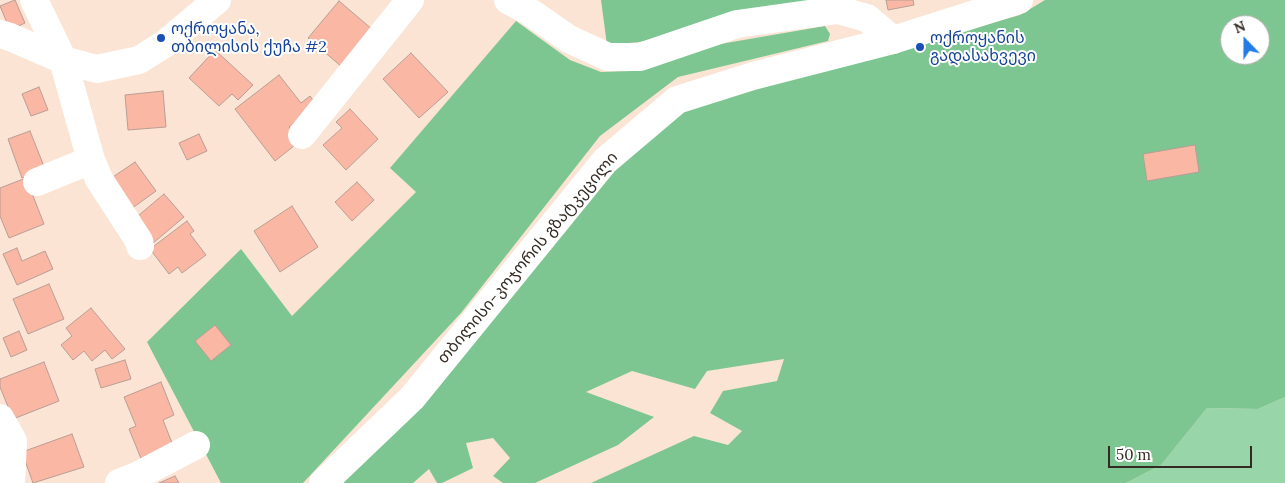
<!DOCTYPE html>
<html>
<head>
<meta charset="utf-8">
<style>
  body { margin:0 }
  #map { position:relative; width:1285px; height:483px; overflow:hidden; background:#fbe4d3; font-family:Lora,serif }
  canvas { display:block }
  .north { position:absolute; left:1220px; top:15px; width:50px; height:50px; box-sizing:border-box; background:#fff; border:1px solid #adaaa7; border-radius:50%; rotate:338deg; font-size:14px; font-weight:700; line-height:20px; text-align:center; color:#322a23 }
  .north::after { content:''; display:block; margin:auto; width:18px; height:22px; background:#237be5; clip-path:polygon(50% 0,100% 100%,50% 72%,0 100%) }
  .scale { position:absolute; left:1108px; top:446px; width:144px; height:22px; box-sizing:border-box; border:2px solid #322a23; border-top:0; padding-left:6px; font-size:15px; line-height:18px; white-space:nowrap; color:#322a23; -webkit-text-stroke:4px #fff; paint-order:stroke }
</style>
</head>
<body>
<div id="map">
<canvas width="1285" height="483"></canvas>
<div class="north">N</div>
<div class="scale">50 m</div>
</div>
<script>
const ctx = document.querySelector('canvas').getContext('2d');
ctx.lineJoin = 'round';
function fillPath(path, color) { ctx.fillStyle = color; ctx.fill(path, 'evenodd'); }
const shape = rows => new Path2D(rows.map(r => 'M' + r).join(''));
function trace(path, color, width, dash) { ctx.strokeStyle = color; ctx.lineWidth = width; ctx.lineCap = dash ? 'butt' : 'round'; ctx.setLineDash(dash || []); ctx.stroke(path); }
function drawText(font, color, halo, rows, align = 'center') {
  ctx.font = font + ' Lora,"Noto Sans Georgian",serif'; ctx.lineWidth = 4; ctx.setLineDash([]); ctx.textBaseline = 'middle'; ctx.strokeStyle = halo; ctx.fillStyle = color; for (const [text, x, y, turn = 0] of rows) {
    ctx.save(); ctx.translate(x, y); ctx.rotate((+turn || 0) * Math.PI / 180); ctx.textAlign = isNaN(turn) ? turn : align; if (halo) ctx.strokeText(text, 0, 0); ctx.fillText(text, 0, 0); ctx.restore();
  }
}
const green = shape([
  [1285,397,1285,483,1126,483,1161,465,1207,408,1258,409]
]);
const forest = shape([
  [601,0,849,0,640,42,607,45],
  [1045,0,1285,0,1285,397,1258,409,1207,408,1161,465,1126,483,591,483,694,436,728,445,742,431,710,413,723,391,777,381,784,359,707,371,695,389,632,371,586,392,654,417,618,445,535,483,503,483,493,476,510,458,493,438,466,443,473,468,442,483,437,483,429,469,413,483,334,483,606,167,695,103,915,45,1020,15],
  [1230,25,1260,25,1260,55,1230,55],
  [516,21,570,60,601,72,632,71,697,48,825,26,830,34,828,41,678,77,600,136,461,313,303,483,221,483,147,342,241,249,292,316,416,192,390,168]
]);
const building = shape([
  [15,0,25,23,10,30,0,6,15,0],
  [886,0,913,0,914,5,888,10,886,0],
  [339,1,373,30,342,67,308,38,339,1],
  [215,50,253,85,238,100,232,94,219,106,189,78,215,50],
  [411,53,448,92,419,118,383,79,411,53],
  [279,75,301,103,310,96,317,105,289,127,300,141,275,161,235,109,279,75],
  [39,87,48,110,31,116,22,94,39,87],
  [163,91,166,127,128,130,125,95,163,91],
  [350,109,378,139,346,170,323,145,342,128,336,122,350,109],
  [30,131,45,169,22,178,8,139,30,131],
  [199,134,207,151,187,160,179,143,199,134],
  [1195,145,1199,172,1147,181,1143,154,1195,145],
  [135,162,156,191,131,209,110,179,135,162],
  [26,178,44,224,9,238,0,216,0,188,26,178],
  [357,182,374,200,352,221,335,202,357,182],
  [164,194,184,217,152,244,132,221,164,194],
  [292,206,318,247,280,272,254,231,292,206],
  [187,221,194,231,190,234,206,255,182,273,178,267,169,274,150,249,187,221],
  [17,248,22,261,45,251,53,269,17,285,3,254,17,248],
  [49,284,64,319,28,334,13,299,49,284],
  [91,308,125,349,112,359,105,350,92,361,84,351,73,360,61,345,72,336,66,328,91,308],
  [215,325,231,345,211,361,195,341,215,325],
  [19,331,27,350,11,357,3,338,19,331],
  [125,360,131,379,101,388,95,369,125,360],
  [44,362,59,401,13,419,0,387,0,379,44,362],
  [161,382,174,415,163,420,174,448,142,461,129,429,136,426,124,397,161,382],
  [72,434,84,467,33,483,22,452,72,434],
  [175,476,179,483,159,483,175,476]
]);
const minor = shape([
  [34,0,63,60,97,69,139,60,166,43,217,0],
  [508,0,527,10,569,39,608,57,640,57,737,24,838,10,867,18,893,40],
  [0,34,10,37,63,60,91,160,99,179,139,241,140,246],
  [302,135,410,0],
  [37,182,91,160],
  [0,418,13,441,11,483],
  [119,483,139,475,196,445]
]);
const major = shape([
  [323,483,412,398,605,161,677,100,753,76,893,40,1019,0]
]);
const markers = [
  [161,38,5,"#1a4fb4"],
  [920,47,5,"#1a4fb4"]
];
const transitNames = [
  ["ოქროყანა,",171,29],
  ["თბილისის ქუჩა #2",171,47],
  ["ოქროყანის",930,38],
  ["გადასახვევი",930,56]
];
const streetNames = [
  ["თბილისი-კოჯორის გზატკეცილი",528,258,-50]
];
fillPath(green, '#98d6a9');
fillPath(forest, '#7dc692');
fillPath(building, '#fab7a3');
trace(building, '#b89e96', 1);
trace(minor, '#fff', 28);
trace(major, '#fff', 28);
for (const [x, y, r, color] of markers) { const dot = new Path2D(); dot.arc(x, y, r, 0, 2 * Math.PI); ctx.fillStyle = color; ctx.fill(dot); trace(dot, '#fff', 2); }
drawText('16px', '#164399', '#fff', transitNames, 'left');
drawText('16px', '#322a23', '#fff', streetNames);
</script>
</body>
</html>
